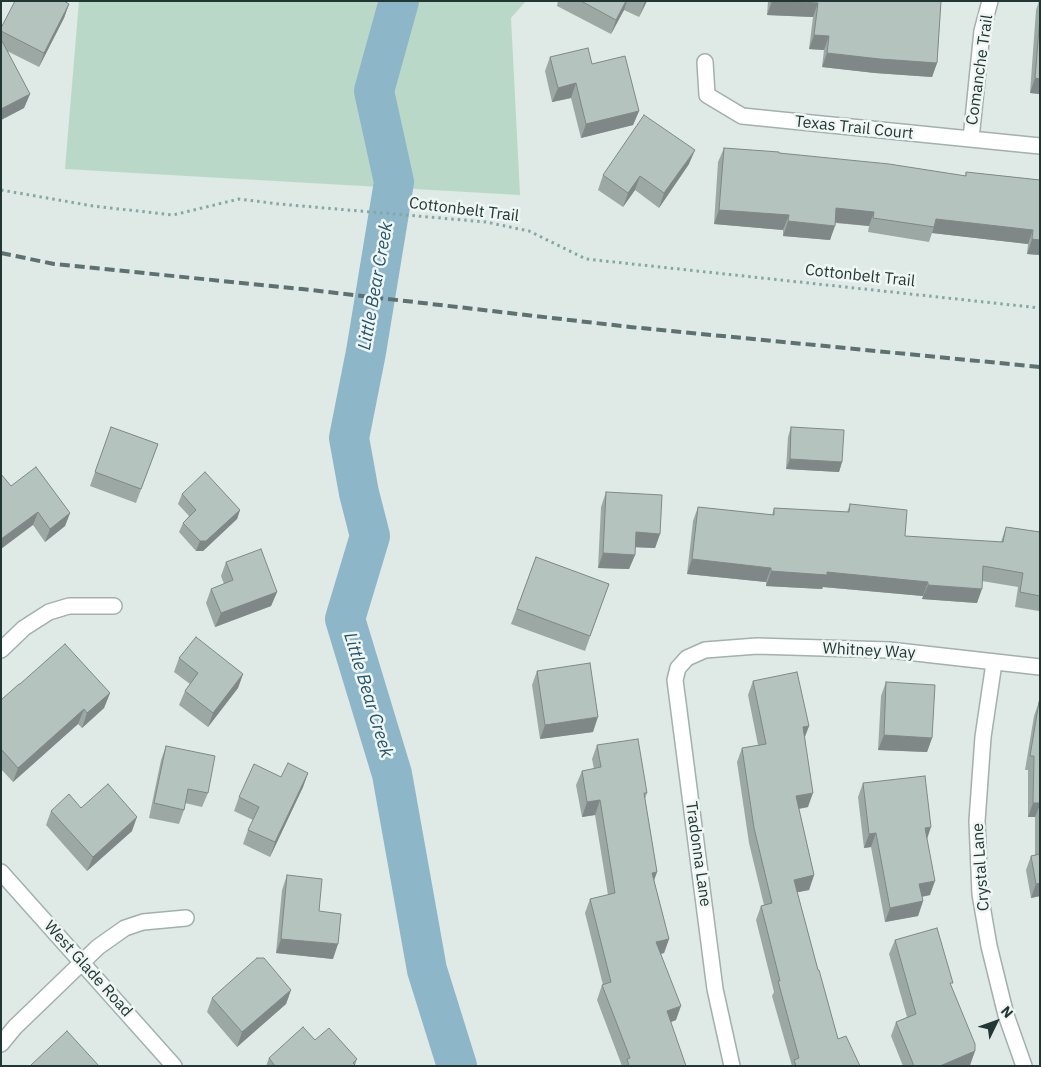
<!DOCTYPE html>
<html>
<head>
<meta charset="utf-8">
<style>
  body { margin:0 }
  #map { position:relative; width:1041px; height:1067px; overflow:hidden; background:#dfe9e6; font-family:"IBM Plex Sans",sans-serif }
  canvas { display:block }
  .frame { position:absolute; inset:0; border:2px solid #223734; pointer-events:none }
  .north { position:absolute; left:971px; top:997px; width:50px; height:50px; -webkit-text-stroke:4px #eff6f3; paint-order:stroke; rotate:48deg; font-size:14px; font-weight:700; line-height:20px; text-align:center; color:#223734 }
  .north::after { content:''; display:block; margin:auto; width:18px; height:22px; background:#223734; clip-path:polygon(50% 0,100% 100%,50% 72%,0 100%) }
</style>
</head>
<body>
<div id="map">
<canvas width="1041" height="1067"></canvas>
<div class="frame"></div>
<div class="north">N</div>
</div>
<script>
const ctx = document.querySelector('canvas').getContext('2d');
ctx.lineJoin = 'round';
function fillPath(path, color) { ctx.fillStyle = color; ctx.fill(path, 'evenodd'); }
const shape = rows => new Path2D(rows.map(r => 'M' + r).join(''));
function trace(path, color, width, dash) { ctx.strokeStyle = color; ctx.lineWidth = width; ctx.lineCap = dash ? 'butt' : 'round'; ctx.setLineDash(dash || []); ctx.stroke(path); }
function drawText(font, color, halo, rows, align = 'center') {
  ctx.font = font + ' "IBM Plex Sans",sans-serif'; ctx.lineWidth = 5; ctx.setLineDash([]); ctx.textBaseline = 'middle'; ctx.strokeStyle = halo; ctx.fillStyle = color; for (const [text, x, y, turn = 0] of rows) {
    ctx.save(); ctx.translate(x, y); ctx.rotate((+turn || 0) * Math.PI / 180); ctx.textAlign = isNaN(turn) ? turn : align; if (halo) ctx.strokeText(text, 0, 0); ctx.fillText(text, 0, 0); ctx.restore();
  }
}
const green = shape([
  [79,1,526,1,511,18,520,195,65,169]
]);
const river = shape([
  [399,1,374,91,394,182,366,352,349,438,359,493,370,536,345,619,392,774,427,970,457,1066]
]);
const path = shape([
  [1,190,93,206,173,215,239,199,279,204,486,222,529,231,586,259,1040,308]
]);
const street = shape([
  [705,62,707,95,742,116,1040,146],
  [971,139,982,31,990,1],
  [1,650,24,628,49,612,69,606,114,606],
  [994,663,983,737,977,821,980,894,989,946,1006,1015,1024,1066],
  [1,1044,15,1027,98,947,125,928,143,922,186,918],
  [732,1066,715,989,675,680,678,668,687,658,705,650,757,646,889,650,1040,667]
]);
const secondary = shape([
  [1,872,174,1066]
]);
const rail = shape([
  [1,253,54,264,302,289,630,327,1040,367]
]);
const wall = shape([
  [558,1,647,1,639,17,624,10,611,34,557,6],
  [768,1,941,1,937,63,932,77,875,73,822,67,824,50,809,49,813,17,767,15],
  [1039,1,1040,1,1040,94,1030,93,1036,10],
  [69,4,64,18,39,67,7,51,30,94,24,108,1,120,1,28],
  [550,57,592,64,639,111,633,125,581,138,571,98,552,102,545,71],
  [724,148,779,153,965,176,966,172,1040,180,1040,255,1027,254,1028,244,932,233,929,242,868,232,869,226,835,223,830,240,783,236,783,230,714,224,718,162],
  [689,164,659,208,635,190,623,207,598,190,603,175],
  [111,427,158,444,136,503,90,486],
  [791,427,842,462,839,472,786,469,788,437],
  [11,486,70,513,65,526,45,542,33,525],
  [606,492,660,534,655,548,635,547,635,555,629,569,598,568,601,507],
  [182,494,240,510,237,519,203,551,196,551,179,532,183,523,189,516,178,504],
  [850,504,905,536,1001,542,1006,527,1040,532,1040,608,1039,611,1015,607,1018,587,982,581,977,603,922,599,923,596,823,587,822,589,766,586,766,582,687,574,693,521,698,507,772,515,774,508,847,512],
  [536,557,609,584,585,651,511,624],
  [226,562,277,592,271,606,215,627,206,603,211,589,224,584,221,576],
  [179,658,243,674,238,688,208,727,179,705,185,691,190,684,174,672],
  [537,671,593,732,540,739,532,685],
  [753,681,809,726,805,737,808,807,799,809,814,875,809,890,797,892,818,970,838,1039,860,1066,792,1066,772,996,774,992,756,920,761,906,764,905,749,843,737,762,742,748,758,745,748,695],
  [886,682,932,738,927,752,878,750,881,696],
  [20,684,110,693,104,708,82,728,78,724,13,782,1,769,1,700],
  [1039,702,1040,896,1031,898,1026,870,1031,856,1035,855,1035,817,1028,817,1028,770,1025,770,1034,716],
  [597,745,647,793,645,799,657,872,654,880,669,939,664,953,661,954,676,1020,670,1022,686,1066,622,1066,597,1000,602,985,603,985,585,913,590,899,608,895,595,815,582,817,576,785,582,771,594,769,592,759],
  [166,746,208,793,202,807,185,803,184,810,179,824,149,818,161,760],
  [308,773,303,787,270,857,243,844,248,830,253,820,234,811,239,797],
  [863,783,927,839,930,895,922,897,923,901,918,916,885,922,871,847,864,848,858,797],
  [81,808,132,831,87,871,46,825,51,811],
  [287,875,319,911,333,959,276,953,282,890],
  [895,940,951,987,975,1051,970,1065,903,1066,891,1036,896,1022,907,1017,889,954],
  [291,990,286,1004,237,1047,207,1012,212,998],
  [315,1040,357,1059,355,1065,356,1066,266,1066,269,1058]
]);
const shadedWall = shape([
  [626,1,627,1,624,10,611,34,616,20],
  [645,1,647,1,639,17],
  [772,1,785,1,818,3,813,17,767,15],
  [69,4,64,18,39,67,44,53],
  [814,35,829,36,824,50,809,49],
  [827,53,937,63,932,77,875,73,822,67],
  [1035,78,1040,79,1040,94,1030,93],
  [576,83,571,98,552,102,558,88],
  [30,94,24,108,1,120,1,109],
  [639,111,633,125,581,138,586,124],
  [695,150,689,164,659,208,664,193],
  [640,176,635,190,623,207,628,193],
  [836,208,874,212,869,226,831,222],
  [719,210,789,215,783,230,714,224],
  [936,219,1033,230,1028,244,932,233,934,227],
  [788,221,835,226,830,240,783,236],
  [1032,239,1040,240,1040,255,1027,254],
  [790,459,842,462,839,472,786,469],
  [240,510,237,519,203,551,196,551,200,541],
  [38,512,33,525,1,549,1,539],
  [70,513,65,526,45,542,50,529],
  [636,532,660,534,655,548,631,547],
  [603,553,635,555,629,569,598,568],
  [692,559,771,568,766,582,687,574],
  [771,571,827,572,928,582,923,596,823,587,822,589,766,586],
  [928,585,982,589,977,603,922,599],
  [277,592,271,606,215,627,221,613],
  [243,674,238,688,208,727,213,713],
  [110,693,104,708,82,728,87,713],
  [84,709,78,724,13,782,18,768],
  [598,717,593,732,540,739,545,725],
  [809,726,803,741,803,727],
  [884,735,932,738,927,752,878,750],
  [308,773,303,787,270,857,275,842],
  [813,793,808,807,791,810,796,796],
  [600,800,595,815,582,817,587,802],
  [1033,803,1040,803,1040,805,1035,817,1028,817],
  [137,817,132,831,87,871,93,857],
  [931,827,926,842,925,828],
  [876,833,871,847,864,848,869,834],
  [657,872,652,886,652,873],
  [814,875,809,890,789,894,794,880],
  [935,881,930,895,914,898,919,884],
  [1040,883,1040,896,1031,898,1036,884],
  [923,901,918,916,885,922,890,908],
  [281,939,338,944,333,959,276,953],
  [669,939,664,953,651,956,656,942],
  [291,990,286,1004,237,1047,242,1032],
  [681,1006,676,1020,661,1026,667,1011],
  [975,1051,970,1065,940,1066]
]);
const building = shape([
  [15,1,64,1,69,4,44,53,1,31,1,28,15,1],
  [581,1,626,1,616,20,581,1],
  [785,1,941,1,937,63,880,59,827,53,829,36,814,35,818,3,785,1],
  [1040,17,1040,79,1035,78,1040,17],
  [1,41,2,41,30,94,1,109,1,41],
  [588,48,592,64,625,56,639,111,586,124,576,83,558,88,550,57,588,48],
  [644,115,695,150,664,193,640,176,628,193,603,175,644,115],
  [724,148,779,152,779,153,889,164,966,176,966,172,1040,180,1040,240,1032,239,1033,230,936,219,934,227,873,218,874,212,836,208,835,226,788,221,789,215,719,210,724,148],
  [111,427,158,444,141,489,95,472,111,427],
  [791,427,844,430,842,462,790,459,791,427],
  [36,467,70,513,50,529,38,512,1,539,1,474,11,486,36,467],
  [205,472,240,510,206,541,200,541,183,523,196,510,182,494,205,472],
  [606,492,662,495,660,534,636,532,635,555,603,553,606,492],
  [850,504,907,510,905,536,1003,542,1006,527,1040,532,1040,596,1020,592,1023,573,983,566,982,589,928,585,928,582,827,572,827,575,771,571,771,568,692,559,698,507,774,515,774,508,849,512,850,504],
  [261,549,277,592,221,613,211,589,233,580,226,562,261,549],
  [536,557,609,584,590,636,517,609,536,557],
  [196,637,243,674,213,713,185,691,198,673,179,658,196,637],
  [65,644,110,693,87,713,84,709,18,768,1,749,1,700,19,684,20,684,65,644],
  [590,663,598,717,545,725,537,671,590,663],
  [797,672,809,726,803,727,813,793,796,796,814,875,794,880,818,970,819,970,838,1039,846,1036,860,1066,796,1066,794,1060,799,1058,778,981,780,981,761,906,772,903,754,828,742,748,766,744,753,681,797,672],
  [886,682,935,685,932,738,884,735,886,682],
  [1039,702,1040,702,1040,803,1033,803,1034,756,1030,756,1039,702],
  [638,739,647,793,644,793,657,872,652,873,669,939,656,942,681,1006,667,1011,686,1066,629,1066,627,1059,630,1058,602,985,611,982,590,899,615,893,600,800,587,802,582,771,601,767,597,745,638,739],
  [166,746,215,756,208,793,188,789,184,810,154,803,166,746],
  [288,763,308,773,275,842,248,830,259,807,239,797,254,764,281,777,288,763],
  [925,776,931,827,925,828,935,881,919,884,923,901,890,908,876,833,869,834,863,783,925,776],
  [108,784,137,817,93,857,51,811,69,794,81,808,108,784],
  [1040,854,1040,883,1036,884,1031,856,1040,854],
  [287,875,322,879,319,911,341,914,338,944,281,939,287,875],
  [937,928,953,983,950,983,975,1044,975,1051,940,1066,914,1066,896,1022,916,1014,895,940,937,928],
  [257,958,264,958,291,990,242,1032,212,998,257,958],
  [303,1027,315,1040,329,1028,357,1059,353,1063,356,1066,275,1066,269,1058,303,1027],
  [67,1031,99,1066,30,1066,67,1031]
]);
const streetNames = [
  ["Comanche Trail",980,70,-82],
  ["Texas Trail Court",854,128,6],
  ["Cottonbelt Trail",464,210,7],
  ["Cottonbelt Trail",860,276,6],
  ["Whitney Way",869,651,3],
  ["Tradonna Lane",698,854,82],
  ["Crystal Lane",981,867,-94],
  ["West Glade Road",88,969,48]
];
const waterNames = [
  ["Little Bear Creek",376,286,-80],
  ["Little Bear Creek",368,695,73]
];
fillPath(green, '#bad8c7');
trace(river, '#8db6c8', 40);
trace(street, '#a3b0ad', 18);
trace(secondary, '#a0b3af', 18);
trace(path, '#83a9a3', 3, [2.5, 4]);
trace(street, '#fff', 15);
trace(secondary, '#fff', 15);
trace(rail, '#5d7270', 4, [10, 5]);
fillPath(wall, '#9ca8a4');
fillPath(shadedWall, '#7f8886');
fillPath(building, '#b5c3bf');
trace(building, '#7f8886', 1);
drawText('16px', '#223734', '#eff6f3', streetNames);
drawText('italic 18px', '#24546b', '#eff6f3', waterNames);
</script>
</body>
</html>
